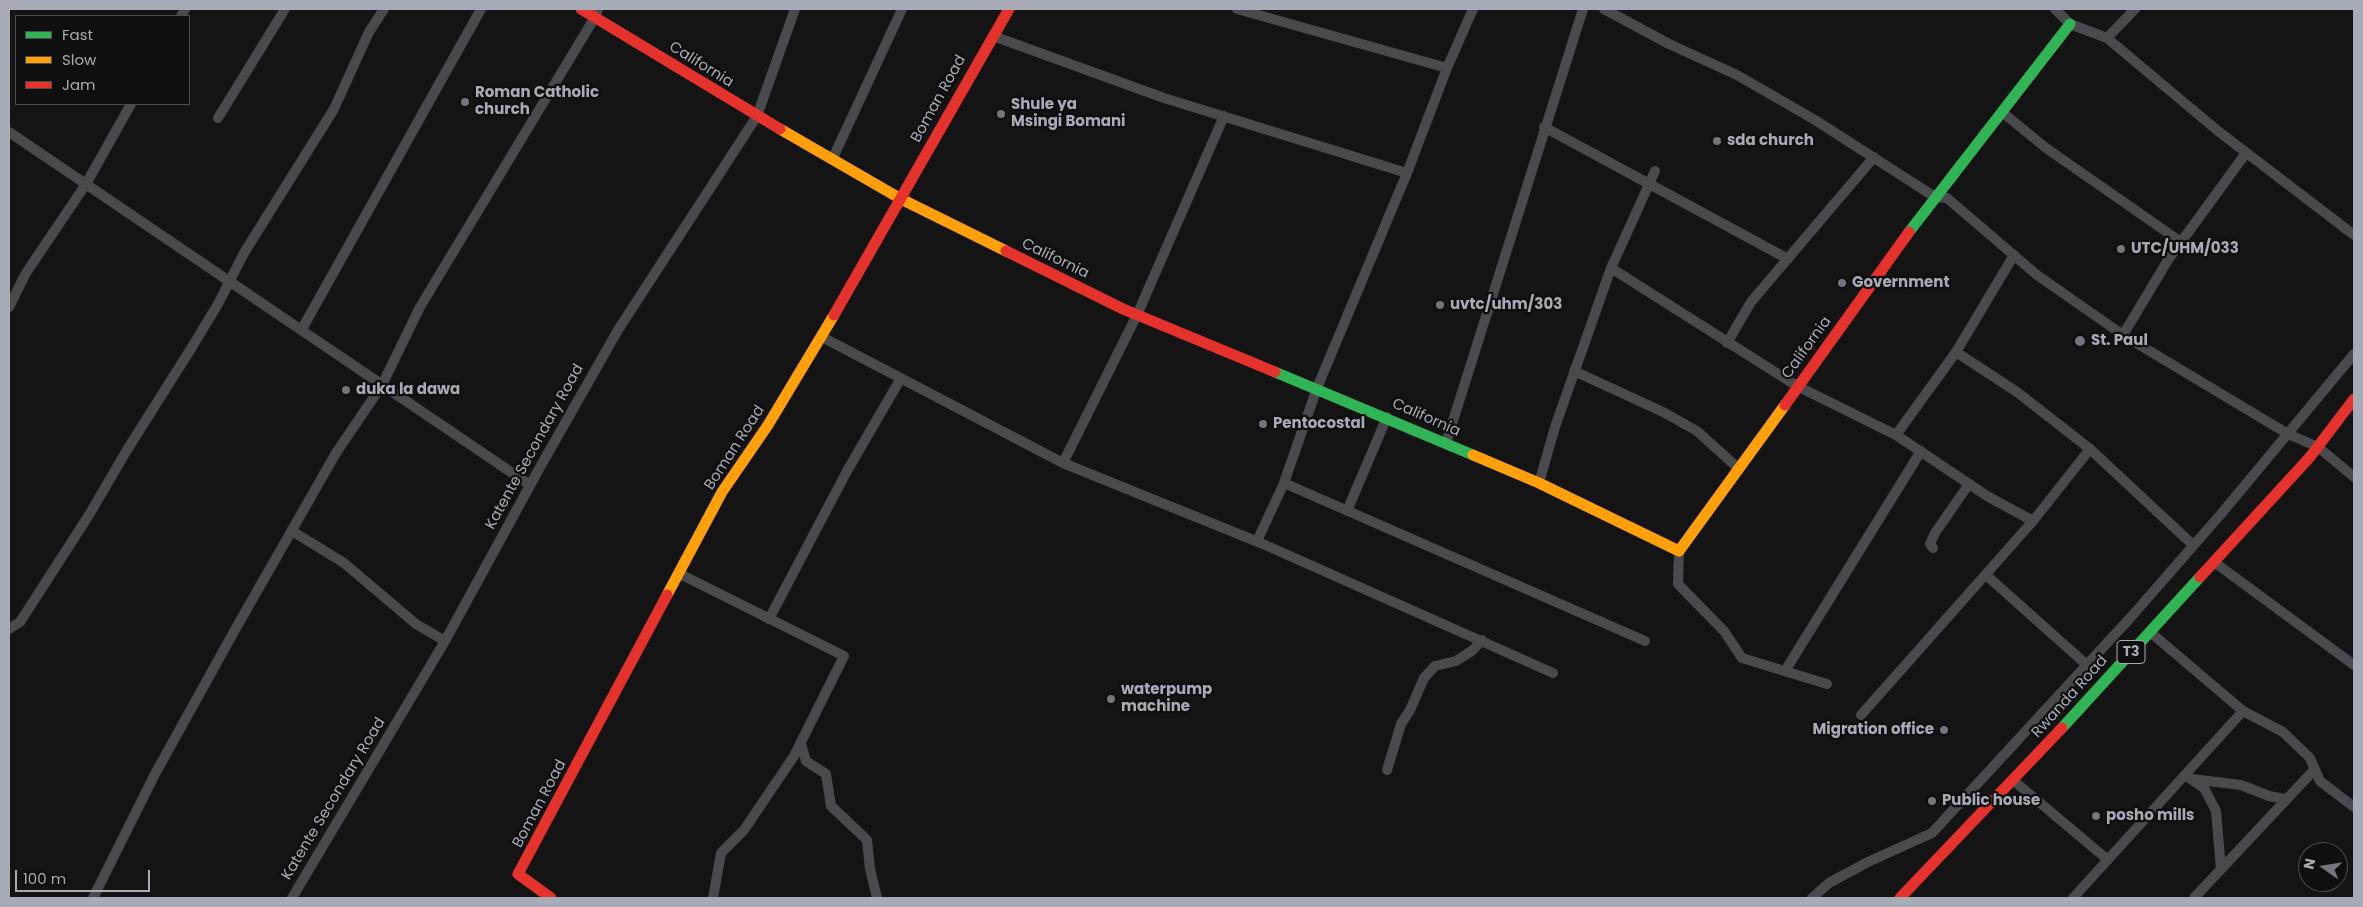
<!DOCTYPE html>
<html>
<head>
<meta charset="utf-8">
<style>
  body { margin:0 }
  #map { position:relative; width:2363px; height:907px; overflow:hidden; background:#141415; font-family:Poppins,sans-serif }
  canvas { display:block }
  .frame { position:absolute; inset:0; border:10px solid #a6abb5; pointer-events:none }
  .legend { position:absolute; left:15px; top:15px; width:175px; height:90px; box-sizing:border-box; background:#0f0f10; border:1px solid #4b4d52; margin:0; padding:6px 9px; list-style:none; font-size:15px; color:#a6abb5 }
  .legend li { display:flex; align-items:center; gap:10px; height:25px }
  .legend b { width:25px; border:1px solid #4b4d52 }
  .north { position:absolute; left:2298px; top:842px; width:50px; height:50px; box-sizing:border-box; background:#0f0f10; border:1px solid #4b4d52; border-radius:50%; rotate:283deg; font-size:14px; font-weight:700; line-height:20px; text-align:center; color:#a6abb5 }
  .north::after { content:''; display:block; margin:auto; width:18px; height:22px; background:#73767d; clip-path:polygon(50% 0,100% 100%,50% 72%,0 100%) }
  .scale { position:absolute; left:15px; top:870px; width:135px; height:22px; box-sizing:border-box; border:2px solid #a6abb5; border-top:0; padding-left:6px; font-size:15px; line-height:18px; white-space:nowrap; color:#a6abb5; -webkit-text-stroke:4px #0f0f10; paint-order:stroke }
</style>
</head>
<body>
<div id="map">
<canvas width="2363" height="907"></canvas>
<div class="frame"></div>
<ul class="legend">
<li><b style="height:6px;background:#30b455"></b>Fast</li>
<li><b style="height:6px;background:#ff9f0a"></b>Slow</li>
<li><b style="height:6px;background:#e5322d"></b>Jam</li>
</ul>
<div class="north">N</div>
<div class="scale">100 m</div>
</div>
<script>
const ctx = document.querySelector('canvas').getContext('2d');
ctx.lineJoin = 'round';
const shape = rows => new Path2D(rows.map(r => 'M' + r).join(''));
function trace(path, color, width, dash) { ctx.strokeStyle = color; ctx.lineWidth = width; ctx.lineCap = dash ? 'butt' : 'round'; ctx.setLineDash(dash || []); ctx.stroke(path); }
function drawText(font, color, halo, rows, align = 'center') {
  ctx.font = font + ' Poppins,sans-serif'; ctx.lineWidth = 4.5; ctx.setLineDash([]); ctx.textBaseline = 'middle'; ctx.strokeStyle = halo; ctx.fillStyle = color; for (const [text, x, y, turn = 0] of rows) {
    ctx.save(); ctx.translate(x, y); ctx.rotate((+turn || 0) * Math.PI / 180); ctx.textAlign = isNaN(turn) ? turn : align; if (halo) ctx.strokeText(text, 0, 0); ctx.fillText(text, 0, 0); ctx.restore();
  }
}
const street = shape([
  [1237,9,1447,68],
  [1604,9,1669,44,1737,75,1815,120,1935,197,1947,198,2037,275,2123,335,2288,434,2318,447,2354,477],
  [2055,9,2070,24,2107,38,2218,131,2354,235],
  [181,16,185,9],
  [993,36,1164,98,1407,173],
  [2107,38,2135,9],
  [2002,112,2046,148,2181,242],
  [218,118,285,9],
  [1544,127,1788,259],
  [9,132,530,485],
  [832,160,902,9],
  [1611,268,1797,386,1896,435,1987,496,2033,521,2090,449],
  [9,307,26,273,86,184,131,104],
  [302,329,481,9],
  [2123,335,2168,260,2246,153],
  [822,337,1063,463,1263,544,1553,673],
  [1727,343,1751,302,1874,157],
  [1956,352,2017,392,2090,449,2193,545],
  [1574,371,1663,412,1697,431,1738,468],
  [1896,435,1956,352,2014,255],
  [1446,443,1583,9],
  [1063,463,1137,315,1224,116],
  [1284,483,1645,641],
  [1539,483,1555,427,1611,268,1655,171],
  [1347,511,1387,417],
  [292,531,344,563,416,624,445,641],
  [1257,541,1284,483,1317,388,1407,173,1447,68,1473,9],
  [1933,548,1930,544,1935,533,1969,484],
  [1679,551,1678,584,1724,631,1742,658,1827,684],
  [2214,562,2354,665],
  [680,574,844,656,794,756,744,830,721,853,713,898],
  [1986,575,2087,665],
  [769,619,847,471,901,378],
  [9,629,20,622,89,515,127,450,192,347,218,304,244,253,334,109,369,32,384,9],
  [2150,632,2243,711,2283,732,2310,758,2320,781,2354,807],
  [1785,671,1921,451],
  [1861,715,2033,521],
  [801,744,806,761,826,774,831,806,867,840,870,869,877,898],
  [1387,770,1401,724,1410,710,1424,678,1435,666,1456,661,1473,650,1482,640],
  [2185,775,2204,788,2216,811,2221,869],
  [2192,779,2241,785,2269,796,2286,799],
  [2014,781,2108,860],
  [93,898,155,774,236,628,336,453,382,385,420,307,595,17,598,9],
  [292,898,445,641,539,469,618,330,757,116,795,9],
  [1812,898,1829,883,1868,862,1932,833,2131,617,2221,514,2354,354],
  [2073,898,2243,711],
  [2194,898,2315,769]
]);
const fast = shape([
  [1909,232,2070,24],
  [1275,372,1473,455],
  [2062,728,2200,577]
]);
const slow = shape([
  [780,129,901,199,1006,251],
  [1473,455,1539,483,1679,551,1785,405],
  [667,595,722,492,768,425,834,315]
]);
const jam = shape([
  [581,9,780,129],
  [1006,251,1123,309,1275,372],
  [834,315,1009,9],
  [1785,405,1909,232],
  [2200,577,2310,457,2354,399],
  [551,898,518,874,667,595],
  [1900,898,2062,728]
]);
const markers = [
  [465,102,5,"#73767d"],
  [1001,114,5,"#73767d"],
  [1717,141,5,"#73767d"],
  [2121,249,5,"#73767d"],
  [1842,283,5,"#73767d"],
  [1440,305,5,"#73767d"],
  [2080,341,6,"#73767d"],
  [346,390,5,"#73767d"],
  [1263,424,5,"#73767d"],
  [1111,699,5,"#73767d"],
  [1944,730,5,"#73767d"],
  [1932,801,5,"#73767d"],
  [2096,816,5,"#73767d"]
];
const shields = [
  [2131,652,28]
];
const shieldNames = [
  ["T3",2131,652]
];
const streetNames = [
  ["California",701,65,32],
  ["Boman Road",939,99,-61],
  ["California",1055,259,26],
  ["California",1807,348,-54],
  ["California",1426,418,24],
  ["Katente Secondary Road",535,447,-61],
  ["Boman Road",735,448,-57],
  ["Rwanda Road",2070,697,-48],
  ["Katente Secondary Road",334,799,-59],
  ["Boman Road",540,804,-62]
];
const poiNames = [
  ["Roman Catholic",475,93],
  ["church",475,110],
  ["Shule ya",1011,105],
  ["Msingi Bomani",1011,122],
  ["sda church",1727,141],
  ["UTC/UHM/033",2131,249],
  ["Government",1852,283],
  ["uvtc/uhm/303",1450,305],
  ["St. Paul",2091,341],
  ["duka la dawa",356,390],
  ["Pentocostal",1273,424],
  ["waterpump",1121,690],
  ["machine",1121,707],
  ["Migration office",1934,730,"right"],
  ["Public house",1942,801],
  ["posho mills",2106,816]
];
trace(street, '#494a4d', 10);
trace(fast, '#30b455', 11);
trace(slow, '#ff9f0a', 11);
trace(jam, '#e5322d', 11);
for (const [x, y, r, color] of markers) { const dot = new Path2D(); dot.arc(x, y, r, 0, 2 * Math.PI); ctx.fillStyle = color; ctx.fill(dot); trace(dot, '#0f0f10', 2); }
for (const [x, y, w] of shields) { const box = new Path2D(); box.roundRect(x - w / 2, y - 11.5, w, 23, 4); ctx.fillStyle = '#0f0f10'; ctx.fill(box); trace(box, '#a6abb5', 1); }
drawText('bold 14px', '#a6abb5', null, shieldNames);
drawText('15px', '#a6abb5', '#0f0f10', streetNames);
drawText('bold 15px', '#a6abb5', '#0f0f10', poiNames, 'left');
</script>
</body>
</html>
